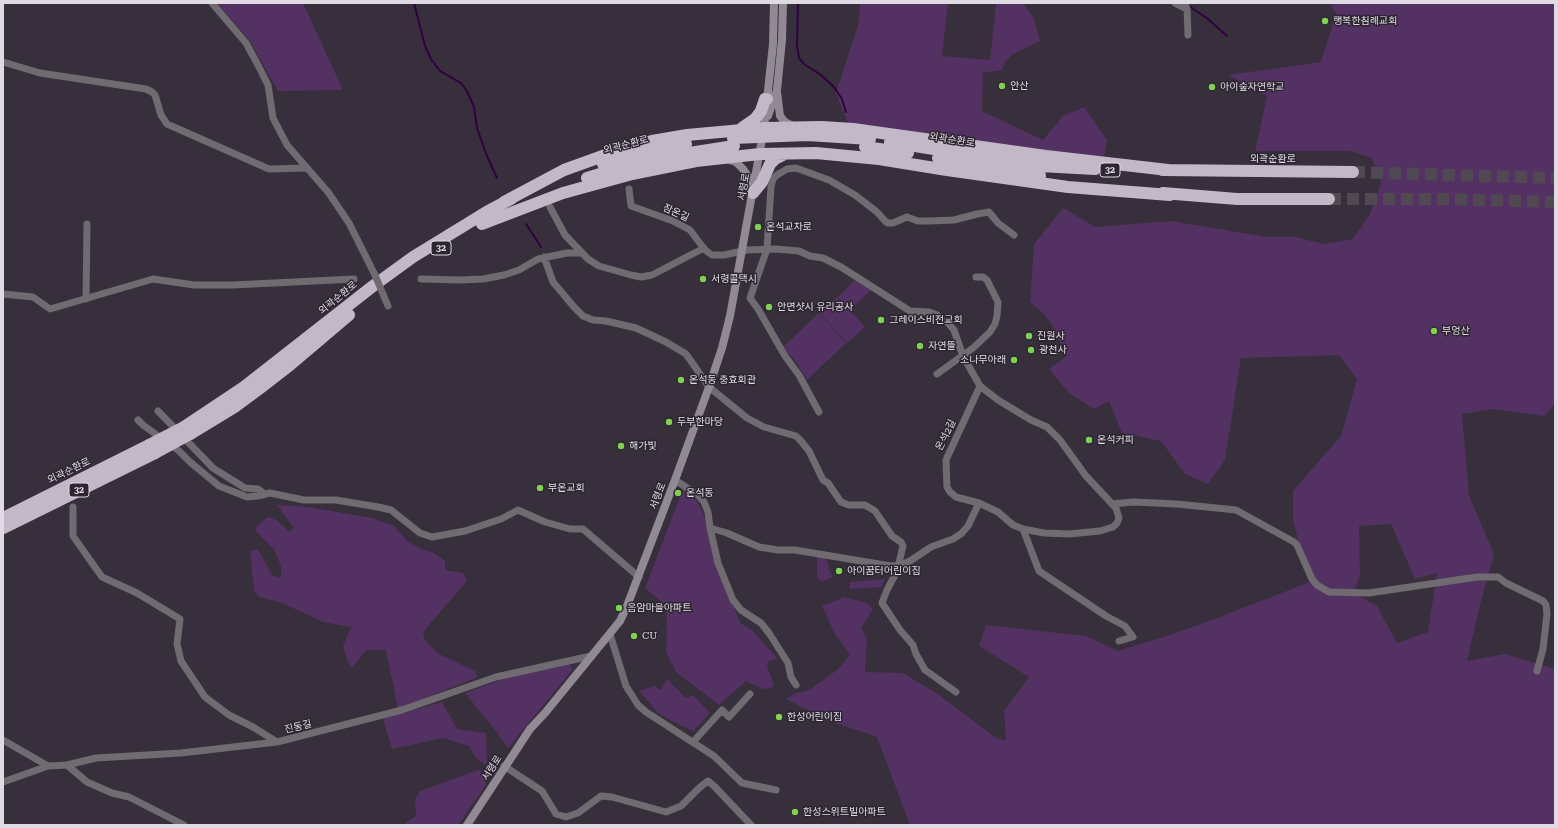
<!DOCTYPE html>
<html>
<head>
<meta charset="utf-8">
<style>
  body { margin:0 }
  #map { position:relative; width:1558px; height:828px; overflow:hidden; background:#372f3b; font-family:"Roboto Serif",serif }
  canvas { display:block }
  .frame { position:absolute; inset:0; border:4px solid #e0dbe3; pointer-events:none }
</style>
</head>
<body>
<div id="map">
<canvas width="1558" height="828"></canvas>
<div class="frame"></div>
</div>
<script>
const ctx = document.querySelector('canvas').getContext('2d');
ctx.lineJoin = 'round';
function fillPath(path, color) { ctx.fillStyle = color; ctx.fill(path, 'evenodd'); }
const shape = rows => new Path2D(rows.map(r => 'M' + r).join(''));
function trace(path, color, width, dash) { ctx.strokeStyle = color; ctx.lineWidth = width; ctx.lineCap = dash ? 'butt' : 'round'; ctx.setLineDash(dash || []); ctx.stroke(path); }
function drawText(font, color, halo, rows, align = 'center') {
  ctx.font = font + ' "Roboto Serif","Noto Sans KR",serif'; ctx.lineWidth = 3; ctx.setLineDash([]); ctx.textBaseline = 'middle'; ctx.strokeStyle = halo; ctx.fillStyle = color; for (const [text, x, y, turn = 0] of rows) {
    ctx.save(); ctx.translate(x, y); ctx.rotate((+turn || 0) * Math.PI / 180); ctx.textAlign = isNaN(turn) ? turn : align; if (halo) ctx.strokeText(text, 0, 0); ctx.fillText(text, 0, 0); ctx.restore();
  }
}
const green = shape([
  [217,3,303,3,343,90,278,91,250,41],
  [860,3,948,3,942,56,990,60,996,3,1023,3,1034,19,1040,41,1011,55,1004,64,1002,70,983,73,982,111,1043,140,1063,116,1084,107,1107,140,1104,157,1036,153,848,123,836,93,859,22],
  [1330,3,1555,3,1555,404,1544,416,1493,409,1462,414,1469,496,1494,554,1480,605,1467,661,1505,654,1555,669,1555,825,910,825,877,737,830,721,786,699,796,693,809,690,837,670,850,655,835,634,822,606,844,597,867,603,873,609,861,628,867,640,865,672,903,673,939,695,996,738,1006,741,1004,711,1029,677,979,646,986,625,1086,636,1118,651,1173,634,1212,620,1315,580,1301,553,1293,519,1293,491,1341,436,1357,379,1339,355,1241,358,1225,460,1208,484,1185,474,1161,441,1122,433,1109,401,1094,409,1069,393,1049,369,1067,356,1051,323,1044,314,1030,302,1034,244,1063,208,1095,227,1172,221,1266,237,1295,237,1324,244,1353,239,1370,214,1381,183,1372,158,1350,151,1255,151,1267,96,1228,75,1321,62,1336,14],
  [1391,524,1415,579,1437,573,1428,632,1397,643,1377,606,1353,593,1360,576,1359,526],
  [855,280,871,290,850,310,838,297],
  [837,297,865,327,847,343,820,313],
  [819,313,846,343,807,380,797,363,783,347],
  [683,489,697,501,704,515,717,570,733,605,740,623,752,630,777,658,769,661,767,666,773,682,773,687,762,689,746,681,719,705,676,672,666,652,667,617,665,605,645,588],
  [277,505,308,507,372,518,394,526,408,542,423,550,432,552,445,561,445,570,463,573,467,581,423,632,425,640,437,653,475,671,478,677,398,709,386,650,366,650,352,668,348,662,343,646,351,627,323,622,280,602,259,597,254,591,250,551,258,549,272,575,281,578,281,566,275,551,255,530,258,525,268,517,276,520,290,532,294,528],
  [817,556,825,558,829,566,828,568,833,577,821,582,817,577],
  [885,579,881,587,850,589,850,582],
  [564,663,570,664,572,670,508,748,495,730,465,693,501,680],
  [667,679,686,698,693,695,710,713,693,731,672,721,657,712,639,691,654,686,661,690],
  [442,702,457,729,486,733,487,766,476,758,469,746,443,738,392,749,383,719],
  [478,770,485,775,486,785,458,825,403,825,416,816,415,799,420,791]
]);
const stream = shape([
  [414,3,425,46,431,59,440,71,461,83,467,91,474,107,477,128,487,156,497,178],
  [798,3,797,45,799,58,804,64,821,75,834,87,842,99,846,112],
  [1189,6,1208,19,1227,36],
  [526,224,541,247]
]);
const highwayTunnel = shape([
  [1353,172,1555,178],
  [1329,199,1442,199,1555,202]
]);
const street = shape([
  [212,3,246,43,259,67,268,85,273,118,287,145,328,192,349,223,375,275],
  [1175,3,1187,9],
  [1185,3,1187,9,1188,35],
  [3,62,40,73,146,89,152,92,155,95,161,115,167,124,269,169,307,168],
  [629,189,631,206,673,221,690,230,705,250,712,255,724,255,747,250,776,249,799,251,810,256,823,258,841,267,910,311,929,312,937,315,948,323,954,330,963,356,980,386,946,460,947,487,950,492,956,497,979,503,968,526,962,533,953,539,931,547,910,561,901,565,891,566,795,550,778,550,759,547,727,533,710,528,708,512,704,502,698,495,675,480],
  [550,207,565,235,588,259,599,266,631,275,641,277,652,275,704,248],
  [544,257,553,282,574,307,583,316,593,320,606,321,636,328,666,342,686,354,709,387,747,418,764,427,796,436,801,441,809,451,823,480,828,483,841,502,849,505,865,505,875,511,892,536,901,542,903,546,897,571,887,590,882,603,900,630,913,645,916,654,925,670,956,692],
  [421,279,460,280,483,279,504,275,519,270,538,259,567,253,581,253],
  [3,294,33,297,50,309,153,279,194,285,233,285,354,279],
  [86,299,87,224],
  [937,374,973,348,990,332,995,324,997,316,998,302,987,280,983,277,976,277],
  [158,411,213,468,245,488,258,489,265,494],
  [819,412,799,375,785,356,758,309,750,298,767,249,771,187,773,179,777,175,787,169,796,168,829,180,855,195,877,212,885,221,888,223,893,223,907,217,918,221,930,221,954,220,977,214,989,212,998,223,1014,235],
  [138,420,143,425,179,451,190,462,219,486,247,497,258,496,270,493,304,500,336,500,378,507,391,510,420,533,432,537,465,531,501,519,518,510,545,522,570,529,583,529,639,577],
  [979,503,998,512,1013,525,1023,529,1044,533,1069,534,1100,531,1113,527,1117,523,1119,518,1116,508,1086,476,1060,440,1047,427,1031,420,998,400,980,386],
  [1112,504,1133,502,1177,504,1236,510,1294,542,1297,545,1312,579,1317,585,1329,592,1369,593,1477,577,1498,577,1506,583,1543,601,1546,605,1547,614,1543,649,1537,671],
  [73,507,73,536,102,577,137,593,180,619,177,644,181,661,205,697,229,715,253,727,277,742],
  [710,528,718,563,733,600,741,610,761,623,769,633,788,663,791,677,796,685],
  [1023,529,1039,571,1106,616,1125,626,1133,637,1119,641],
  [610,634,626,686,638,705,646,712,714,756,742,783,776,790],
  [3,740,48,766],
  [693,742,722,710,729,717,750,694],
  [67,765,87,782,112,793,129,797,184,825],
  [504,766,542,791,556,814,566,817,578,813,601,796,612,797,666,812,681,806,699,788,708,781,715,787,751,825],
  [3,782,48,766,67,765,96,758,181,753,277,742,402,710,496,677,591,656]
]);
const secondary = shape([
  [777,92,780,116,785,122,793,126],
  [768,116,777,90,782,40,783,3],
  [727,159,736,162,743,169,749,178,752,189],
  [467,825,530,729,545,713,620,621,627,606,675,480,709,387,722,348,730,316,764,128,773,44,774,3]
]);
const highway = shape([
  [742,128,755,119,761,111,765,99,767,99],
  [890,142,1040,166,1095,169],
  [865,147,908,153],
  [938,158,1040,176],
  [603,164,639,154,686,144],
  [1162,170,1353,172],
  [587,178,619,168,664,157,734,146],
  [753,193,762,182,770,164,775,159,785,154],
  [1163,193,1237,199,1329,199],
  [504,202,564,170,625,148,652,141,687,135,764,128,822,127,853,129,1046,156,1168,170],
  [482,224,563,193,632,174,696,161,760,154,816,153,879,159,947,170,1068,187,1170,195],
  [184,427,244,387,373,286,413,257,488,211,511,199],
  [190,434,236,406,259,389,290,365,349,315],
  [3,518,149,445],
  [3,528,155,453]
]);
const streetBridge = shape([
  [375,275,388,306]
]);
const highwayBridge = shape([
  [733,138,807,135,870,139],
  [149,445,184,427],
  [155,453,190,434]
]);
const markers = [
  [1325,21,4,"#80d051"],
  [1002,86,4,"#80d051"],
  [1212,87,4,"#80d051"],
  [758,227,4,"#80d051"],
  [703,279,4,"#80d051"],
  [769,307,4,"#80d051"],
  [881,320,4,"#80d051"],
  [1434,331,4,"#80d051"],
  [1029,336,4,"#80d051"],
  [920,346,4,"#80d051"],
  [1031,350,4,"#80d051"],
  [1014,360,4,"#80d051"],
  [681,380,4,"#80d051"],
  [669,422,4,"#80d051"],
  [1089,440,4,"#80d051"],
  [621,446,4,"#80d051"],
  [540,488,4,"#80d051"],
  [678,493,4,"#80d051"],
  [839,571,4,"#80d051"],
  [619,608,4,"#80d051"],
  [634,636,4,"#80d051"],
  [779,717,4,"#80d051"],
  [795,812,4,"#80d051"]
];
const shields = [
  [1110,170,20],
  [441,248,20],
  [79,490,20]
];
const shieldNames = [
  ["32",1110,170],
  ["32",441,248],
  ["32",79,490]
];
const poiNames = [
  ["행복한침례교회",1333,21],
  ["안산",1010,86],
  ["아이숲자연학교",1220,87],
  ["온석교차로",766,227],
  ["서령콜택시",711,279],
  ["안면샷시 유리공사",777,307],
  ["그레이스비전교회",889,320],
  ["부엉산",1442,331],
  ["진원사",1037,336],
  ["자연뜰",928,346],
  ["광천사",1039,350],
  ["소나무아래",1006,360,"right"],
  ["온석동 충효회관",689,380],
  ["두부한마당",677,422],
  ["온석커피",1097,440],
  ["해가빛",629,446],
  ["부온교회",548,488],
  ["온석동",686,493],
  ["아이꿈터어린이집",847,571],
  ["음암마을아파트",627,608],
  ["CU",642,636],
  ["한성어린이집",787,717],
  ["한성스위트빌아파트",803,812]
];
const streetNames = [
  ["외곽순환로",952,140,9],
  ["외곽순환로",626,145,-15],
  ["외곽순환로",1273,159],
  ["서령로",744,187,-80],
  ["잠온길",676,213,24],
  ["외곽순환로",338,298,-39],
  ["온석2길",946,435,-64],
  ["외곽순환로",69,471,-26],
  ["서령로",658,496,-69],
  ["진동길",298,727,-13],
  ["서령로",492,768,-57]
];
fillPath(green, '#543163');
trace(stream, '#310041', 2);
trace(highwayTunnel, '#504954', 12, [12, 6]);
trace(street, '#6f6b71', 7);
trace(secondary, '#918a94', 8);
trace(highway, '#c3b8c8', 12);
trace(streetBridge, '#6f6b71', 7);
trace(highwayBridge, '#c3b8c8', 12);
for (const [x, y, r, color] of markers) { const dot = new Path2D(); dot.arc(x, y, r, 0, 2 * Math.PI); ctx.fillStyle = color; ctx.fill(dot); trace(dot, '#2d2531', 1.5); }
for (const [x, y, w] of shields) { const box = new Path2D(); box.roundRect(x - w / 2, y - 7, w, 14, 3); ctx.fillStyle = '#2d2531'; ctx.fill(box); trace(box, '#e0dbe3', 1); }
drawText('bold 9px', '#e0dbe3', null, shieldNames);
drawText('10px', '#e0dbe3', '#2d2531', poiNames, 'left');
drawText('10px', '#e0dbe3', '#2d2531', streetNames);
</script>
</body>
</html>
